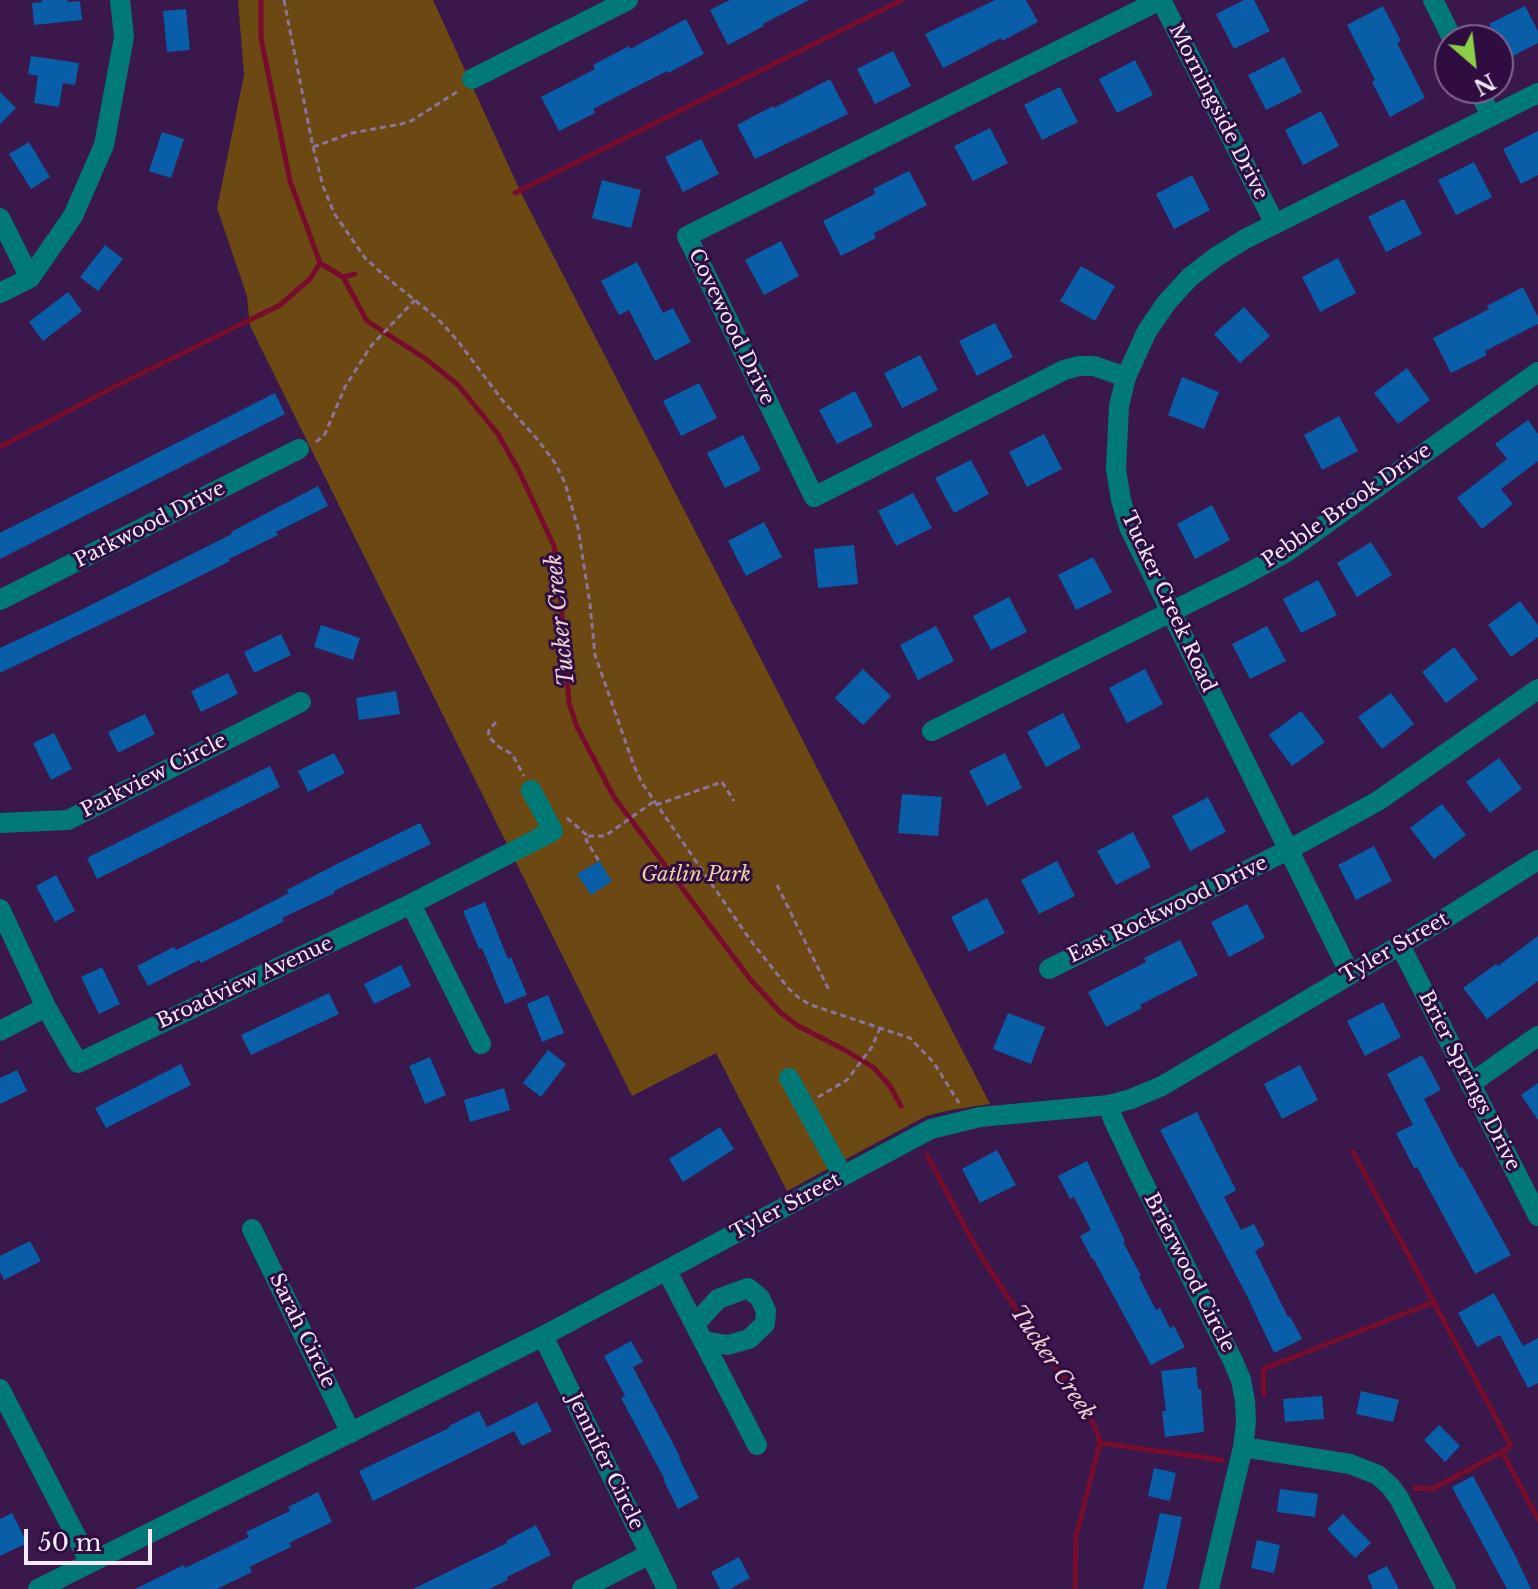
<!DOCTYPE html>
<html>
<head>
<meta charset="utf-8">
<style>
  body { margin:0 }
  #map { position:relative; width:1538px; height:1589px; overflow:hidden; background:#3a184c; font-family:"Libre Baskerville",serif }
  canvas { display:block }
  .north { position:absolute; left:1434px; top:24px; width:80px; height:80px; box-sizing:border-box; background:#2f0d41; border:2px solid #7e658c; border-radius:50%; rotate:152deg; font-size:22px; font-weight:700; line-height:32px; text-align:center; color:#f5e9fc }
  .north::after { content:''; display:block; margin:auto; width:28px; height:36px; background:#8bce46; clip-path:polygon(50% 0,100% 100%,50% 72%,0 100%) }
  .scale { position:absolute; left:24px; top:1529px; width:128px; height:36px; box-sizing:border-box; border:4px solid #f5e9fc; border-top:0; padding-left:10px; font-size:24px; line-height:28px; white-space:nowrap; color:#f5e9fc; -webkit-text-stroke:6px #2f0d41; paint-order:stroke }
</style>
</head>
<body>
<div id="map">
<canvas width="1538" height="1589"></canvas>
<div class="north">N</div>
<div class="scale">50 m</div>
</div>
<script>
const ctx = document.querySelector('canvas').getContext('2d');
ctx.lineJoin = 'round';
function fillPath(path, color) { ctx.fillStyle = color; ctx.fill(path, 'evenodd'); }
const shape = rows => new Path2D(rows.map(r => 'M' + r).join(''));
function trace(path, color, width, dash) { ctx.strokeStyle = color; ctx.lineWidth = width; ctx.lineCap = dash ? 'butt' : 'round'; ctx.setLineDash(dash || []); ctx.stroke(path); }
function drawText(font, color, halo, rows, align = 'center') {
  ctx.font = font + ' "Libre Baskerville",serif'; ctx.lineWidth = 6; ctx.setLineDash([]); ctx.textBaseline = 'middle'; ctx.strokeStyle = halo; ctx.fillStyle = color; for (const [text, x, y, turn = 0] of rows) {
    ctx.save(); ctx.translate(x, y); ctx.rotate((+turn || 0) * Math.PI / 180); ctx.textAlign = isNaN(turn) ? turn : align; if (halo) ctx.strokeText(text, 0, 0); ctx.fillText(text, 0, 0); ctx.restore();
  }
}
const green = shape([
  [238,0,433,0,521,193,990,1104,950,1110,926,1116,787,1191,716,1053,632,1096,250,326,247,296,217,208,244,75]
]);
const stream = shape([
  [261,0,261,38,290,181,320,263,343,277,367,321,426,359,458,385,498,434,519,471,554,546,559,577,569,703,577,727,614,797,750,979,780,1012,798,1026,845,1050,874,1068,890,1086,901,1106],
  [515,193,902,0],
  [343,277,355,274],
  [0,447,110,389,280,305,310,279,320,263],
  [1353,1152,1511,1446,1502,1452],
  [927,1155,979,1253,1041,1347,1075,1392,1095,1427,1100,1442,1076,1536,1075,1589],
  [1264,1395,1263,1369,1434,1302],
  [1100,1443,1222,1460],
  [1415,1488,1432,1489,1502,1452,1538,1519]
]);
const building = shape([
  [42,0,67,0,68,2,80,1,82,20,34,25,32,3,42,2],
  [730,0,809,0,763,24,764,26,728,45,710,10],
  [995,0,1026,0,1038,22,1002,41,1001,38,943,68,925,34],
  [1244,0,1254,0,1270,31,1234,49,1216,14],
  [1383,6,1401,41,1397,43,1425,98,1390,117,1372,82,1375,80,1347,25],
  [1525,6,1538,31,1538,43,1507,59,1489,24],
  [186,9,190,50,167,52,163,11],
  [686,19,704,54,668,73,667,71,593,109,595,113,559,131,541,97,595,69,593,65,629,46,630,49],
  [893,51,911,86,875,104,857,69],
  [31,56,79,63,75,85,63,83,59,107,34,103,38,76,28,74],
  [1284,57,1302,92,1266,110,1248,75],
  [1135,60,1153,95,1117,113,1099,79],
  [830,79,848,114,755,159,737,125,773,106,774,108],
  [1060,87,1078,122,1042,140,1024,105],
  [0,92,16,108,0,124],
  [1321,111,1339,146,1303,165,1285,130],
  [990,128,1008,163,973,181,954,146],
  [1538,131,1538,175,1521,184,1503,149],
  [162,132,184,139,171,178,149,171],
  [701,139,719,174,683,192,665,157],
  [29,142,50,177,31,189,9,154],
  [1474,162,1492,197,1456,215,1438,180],
  [909,171,927,205,874,233,876,238,841,256,823,221,875,194,873,189],
  [1192,175,1210,210,1174,229,1156,194],
  [602,180,641,190,631,228,592,218],
  [1404,199,1422,234,1386,252,1368,217],
  [781,241,799,276,764,295,745,260],
  [105,245,123,259,98,291,80,277],
  [1338,258,1356,293,1320,312,1302,277],
  [637,262,663,313,673,308,691,342,655,361,629,310,619,315,601,281],
  [1081,266,1115,286,1095,321,1060,301],
  [1523,287,1538,317,1538,324,1485,351,1487,355,1451,373,1433,338,1489,309,1487,306],
  [68,292,82,311,43,341,29,322],
  [1244,307,1270,336,1240,363,1214,334],
  [995,323,1013,357,977,376,959,341],
  [920,355,938,390,902,408,884,373],
  [1407,368,1430,400,1398,424,1374,393],
  [1182,377,1219,392,1204,429,1168,415],
  [699,383,717,418,681,436,663,401],
  [855,391,873,426,837,444,819,410],
  [275,393,285,414,0,559,0,533],
  [1339,416,1358,451,1322,470,1304,435],
  [1528,420,1538,434,1538,461,1501,489,1513,504,1482,529,1457,498,1507,459,1495,444],
  [1044,434,1062,469,1027,487,1009,452],
  [743,435,761,470,725,488,707,453],
  [971,460,989,494,954,513,935,478],
  [318,486,328,506,276,532,278,535,229,559,230,561,182,585,0,673,0,648,75,613,232,534,231,532],
  [913,493,932,528,896,546,878,511],
  [1212,505,1230,540,1195,559,1177,524],
  [764,522,782,557,746,576,728,541],
  [1371,542,1392,575,1357,597,1337,563],
  [854,545,858,584,818,588,814,549],
  [1093,557,1112,592,1076,610,1058,575],
  [1318,580,1337,615,1301,633,1283,599],
  [1009,597,1027,632,991,650,973,616],
  [1520,601,1538,625,1538,637,1511,657,1488,625],
  [321,625,360,638,353,660,314,647],
  [936,626,954,661,918,680,900,645],
  [1267,626,1286,661,1250,679,1232,644],
  [281,634,291,655,254,673,244,652],
  [1454,647,1478,679,1446,703,1422,672],
  [863,669,891,696,863,725,835,698],
  [1145,669,1163,704,1127,723,1109,688],
  [228,673,238,694,201,712,191,691],
  [396,691,400,714,359,720,356,698],
  [1391,693,1414,724,1382,749,1358,717],
  [1301,711,1325,742,1292,766,1269,735],
  [1063,713,1081,748,1046,767,1027,732],
  [145,714,155,734,118,753,108,732],
  [54,733,72,769,51,780,33,743],
  [334,753,345,773,308,792,298,771],
  [1005,753,1022,788,987,806,969,771],
  [1499,758,1522,789,1490,813,1466,782],
  [270,766,280,787,97,879,87,858],
  [902,794,942,797,938,836,898,833],
  [1208,797,1226,832,1190,851,1172,816],
  [1442,804,1466,835,1434,859,1410,828],
  [420,823,431,844,334,891,335,893,282,918,284,921,237,945,201,963,199,960,148,986,137,966,174,947,176,950,237,920,289,893,287,890,333,866],
  [1133,832,1151,867,1116,885,1097,851],
  [1374,846,1392,881,1356,900,1338,865],
  [599,861,612,881,591,895,577,874],
  [1057,861,1075,896,1039,914,1021,880],
  [56,875,75,911,55,922,36,886],
  [987,898,1005,933,969,952,951,917],
  [485,902,508,959,511,957,527,995,505,1004,482,948,479,949,463,911],
  [1247,904,1265,938,1229,957,1211,922],
  [1538,936,1538,981,1487,1019,1463,988,1496,964,1498,966],
  [1180,940,1198,975,1140,1005,1142,1008,1106,1027,1088,992,1146,962,1144,958],
  [401,965,411,986,374,1004,364,984],
  [102,967,120,1004,99,1014,81,977],
  [329,993,339,1014,251,1055,241,1035],
  [548,995,564,1033,542,1042,527,1004],
  [1383,1002,1401,1037,1365,1056,1347,1021],
  [1008,1013,1045,1027,1031,1064,993,1049],
  [548,1050,566,1064,541,1097,523,1083],
  [1422,1055,1441,1090,1424,1099,1460,1168,1462,1167,1511,1255,1475,1274,1417,1167,1414,1168,1396,1133,1413,1125,1387,1074],
  [430,1057,446,1095,425,1104,409,1066],
  [181,1064,191,1085,106,1128,95,1108],
  [1300,1065,1318,1100,1282,1119,1264,1084],
  [17,1070,27,1091,0,1104,0,1078],
  [1538,1083,1538,1120,1521,1095],
  [504,1088,510,1110,470,1122,464,1100],
  [1197,1112,1236,1190,1224,1197,1241,1230,1254,1224,1265,1245,1255,1251,1288,1317,1290,1316,1302,1339,1274,1353,1247,1296,1160,1130],
  [720,1127,734,1149,683,1182,669,1159],
  [997,1150,1016,1185,980,1203,962,1169],
  [1087,1161,1125,1241,1123,1242,1141,1276,1139,1277,1156,1310,1160,1308,1170,1328,1174,1326,1185,1347,1151,1365,1093,1258,1092,1259,1080,1236,1091,1230,1074,1197,1070,1199,1058,1176],
  [30,1241,41,1261,4,1280,0,1272,0,1256],
  [1494,1293,1523,1346,1538,1338,1538,1383,1528,1388,1500,1335,1477,1347,1458,1313],
  [631,1341,643,1362,633,1367,680,1457,679,1458,699,1498,678,1509,664,1481,665,1480,621,1398,625,1396,604,1356],
  [1196,1367,1198,1389,1201,1389,1204,1432,1165,1437,1162,1411,1166,1411,1161,1371],
  [1361,1391,1399,1400,1393,1422,1356,1414],
  [1322,1396,1324,1419,1285,1422,1283,1399],
  [537,1402,552,1431,522,1446,514,1431,373,1501,359,1471,449,1428,449,1426,479,1411,487,1427],
  [1439,1425,1460,1446,1445,1462,1424,1440],
  [1154,1468,1176,1473,1170,1501,1148,1496],
  [1473,1476,1515,1555,1531,1589,1507,1589,1452,1487],
  [1280,1489,1318,1494,1315,1517,1277,1512],
  [318,1492,332,1522,289,1543,291,1547,249,1567,252,1572,217,1589,135,1589,184,1565,185,1568,249,1537,246,1532,290,1511,288,1507],
  [12,1513,27,1543,0,1556,0,1519],
  [1160,1513,1182,1517,1174,1555,1166,1589,1143,1589],
  [1343,1514,1371,1543,1355,1558,1327,1529],
  [536,1525,551,1555,507,1577,508,1580,489,1589,413,1589,507,1543,506,1541],
  [1257,1540,1280,1545,1274,1573,1251,1568],
  [739,1557,750,1578,730,1589,720,1589,711,1572],
  [1387,1566,1399,1589,1373,1589,1367,1576]
]);
const path = shape([
  [284,0,313,147,323,186,334,213,365,258,385,276,438,319,457,340,503,401,538,440,555,463,565,483,578,528,590,604,595,655,634,766,642,783,751,941,789,989,799,998,811,1005,910,1038,934,1063,959,1103],
  [313,147,352,133,401,124,411,121,460,90],
  [316,442,325,434,345,387,371,346,415,300],
  [496,722,489,730,488,736,499,747,512,754,524,776],
  [656,805,722,782,734,801],
  [567,818,588,836,586,840,599,861],
  [588,836,605,836,653,802],
  [777,885,830,992],
  [818,1097,847,1080,872,1047,880,1028]
]);
const minor = shape([
  [1161,0,1275,224],
  [1433,0,1453,40],
  [472,79,628,0],
  [1477,88,1491,116],
  [0,218,30,278],
  [0,293,30,278,73,216,104,145,124,37,120,0],
  [1126,377,1094,366,1079,366,1064,370,814,497,687,236,1160,0],
  [0,600,299,449],
  [932,731,1239,578,1285,553,1538,372],
  [0,823,68,820,301,702],
  [411,904,481,1044],
  [0,909,46,1007,78,1063,411,904,553,831,531,790],
  [1400,945,1538,1216],
  [1049,969,1288,850,1378,801,1538,689],
  [1350,974,1129,527,1121,500,1116,469,1119,406,1126,377,1147,331,1167,302,1190,277,1216,257,1245,239,1538,93],
  [0,1031,46,1007],
  [789,1078,843,1176],
  [1470,1084,1538,1036],
  [1109,1105,1113,1119,1138,1172,1233,1361,1241,1380,1245,1401,1246,1423,1243,1447,1209,1589],
  [252,1229,351,1433],
  [667,1271,757,1445],
  [696,1323,718,1299,748,1288,760,1298,766,1311,765,1324,749,1339,728,1345,704,1341],
  [543,1336,667,1589],
  [0,1389,90,1563],
  [1243,1447,1350,1464,1378,1475,1390,1486,1399,1498,1446,1589],
  [38,1589,543,1336,931,1129,980,1117,1109,1105,1131,1099,1162,1086,1446,918,1538,860],
  [582,1589,650,1554]
]);
const streetNames = [
  ["Morningside Drive",1218,112,63],
  ["Covewood Drive",731,327,64],
  ["Pebble Brook Drive",1347,506,-35],
  ["Parkwood Drive",150,525,-27],
  ["Tucker Creek Road",1168,602,65],
  ["Parkview Circle",154,776,-27],
  ["East Rockwood Drive",1168,910,-26],
  ["Tyler Street",1395,948,-30],
  ["Broadview Avenue",245,983,-25],
  ["Brier Springs Drive",1469,1081,63],
  ["Tyler Street",786,1207,-28],
  ["Brierwood Circle",1189,1273,63],
  ["Sarah Circle",302,1331,64],
  ["Jennifer Circle",605,1462,64]
];
const parkNames = [
  ["Gatlin Park",696,875]
];
const waterNames = [
  ["Tucker Creek",561,620,-96],
  ["Tucker Creek",1052,1363,56]
];
fillPath(green, '#6c4813');
trace(stream, '#770c2c', 5);
fillPath(building, '#085ea7');
trace(path, '#8c749a', 3, [6, 4]);
trace(minor, '#017977', 20);
drawText('20px', '#f5e9fc', '#2f0d41', streetNames);
drawText('italic 20px', '#f2cfa5', '#2f0d41', parkNames);
drawText('italic 22px', '#edcfd2', '#2f0d41', waterNames);
</script>
</body>
</html>
